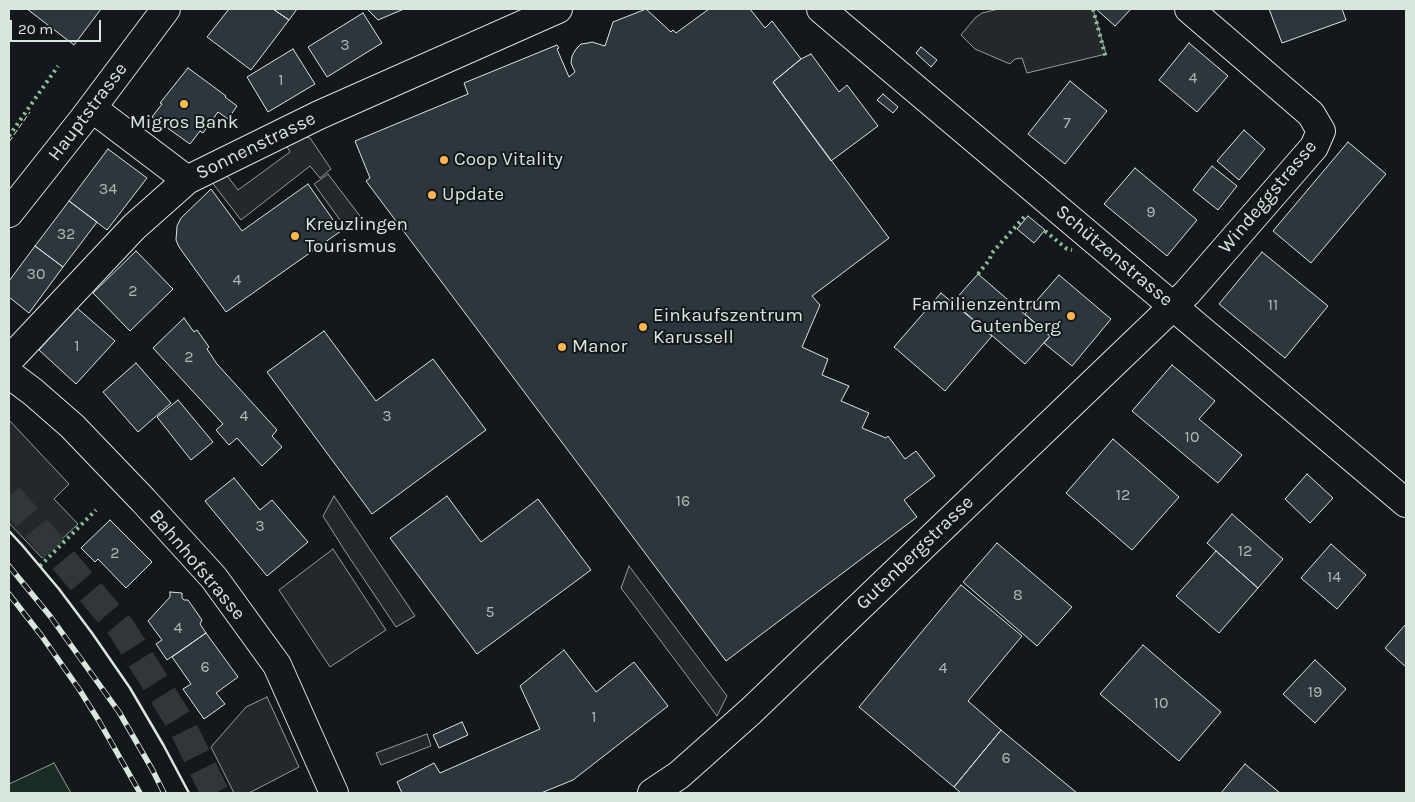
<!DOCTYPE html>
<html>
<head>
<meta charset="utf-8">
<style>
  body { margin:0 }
  #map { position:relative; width:1415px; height:802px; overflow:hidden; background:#14181c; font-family:Karla,sans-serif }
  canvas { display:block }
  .frame { position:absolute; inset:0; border:10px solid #d8e6dc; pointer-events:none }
  .scale { position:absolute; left:10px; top:20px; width:91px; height:22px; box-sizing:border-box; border:2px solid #d8e6dc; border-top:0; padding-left:6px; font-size:15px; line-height:18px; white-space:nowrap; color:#d8e6dc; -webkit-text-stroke:4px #14181c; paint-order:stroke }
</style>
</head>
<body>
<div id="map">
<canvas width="1415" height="802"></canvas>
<div class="frame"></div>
<div class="scale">20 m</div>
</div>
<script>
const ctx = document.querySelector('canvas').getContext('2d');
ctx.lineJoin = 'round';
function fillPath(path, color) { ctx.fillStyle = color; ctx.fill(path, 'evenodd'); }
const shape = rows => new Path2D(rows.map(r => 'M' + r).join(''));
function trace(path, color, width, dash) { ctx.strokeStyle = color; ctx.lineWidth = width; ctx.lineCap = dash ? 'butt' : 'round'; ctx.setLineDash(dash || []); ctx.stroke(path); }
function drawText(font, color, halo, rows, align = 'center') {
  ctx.font = font + ' Karla,sans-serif'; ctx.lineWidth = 4; ctx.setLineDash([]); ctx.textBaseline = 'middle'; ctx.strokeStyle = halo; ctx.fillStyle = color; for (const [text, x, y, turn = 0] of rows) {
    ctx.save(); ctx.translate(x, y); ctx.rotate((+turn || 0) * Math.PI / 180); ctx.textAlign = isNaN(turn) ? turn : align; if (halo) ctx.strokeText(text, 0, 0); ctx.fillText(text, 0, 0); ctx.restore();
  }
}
const green = shape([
  [54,763,71,793,9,793,9,784,54,763]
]);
const parking = shape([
  [999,9,1093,9,1106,54,1027,73,1022,58,1015,59,1010,64,975,49,961,35,975,18,982,13,999,9],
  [295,134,310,138,331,169,320,178,310,166,241,220,204,172,219,165,238,190,290,152,284,141,295,134],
  [328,174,360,216,345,227,314,184,328,174],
  [9,420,69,484,54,499,78,524,42,558,9,523,9,420],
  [334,496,415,616,396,627,345,551,323,516,334,496],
  [333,549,386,630,330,667,279,590,333,549],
  [629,566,727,696,717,716,621,588,629,566],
  [267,697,299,767,249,793,234,793,211,747,246,707,267,697],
  [427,734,431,746,381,765,376,753,427,734]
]);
const building = shape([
  [27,9,101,9,74,45,27,9],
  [229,9,273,9,289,20,251,70,207,37,229,9],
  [273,9,297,9,289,20,273,9],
  [367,9,404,9,378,20,367,9],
  [646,9,671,32,673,30,676,33,709,9,750,9,765,28,772,21,801,59,773,82,889,238,812,296,820,305,802,347,828,359,822,375,849,386,841,401,869,413,862,428,886,438,888,436,905,459,916,451,935,476,904,500,917,517,726,661,366,181,370,178,355,141,468,94,464,83,557,45,559,48,557,49,569,77,575,72,571,63,572,56,576,49,581,44,588,43,592,42,605,46,613,22,646,9],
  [1096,9,1131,9,1115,26,1096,9],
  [1269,9,1342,9,1346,20,1282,43,1269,9],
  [363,13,382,43,327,77,308,47,363,13],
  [1189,43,1228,76,1197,112,1159,80,1189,43],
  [921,47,937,60,931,67,916,53,921,47],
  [293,49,315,84,268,112,247,77,293,49],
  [811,54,839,92,847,85,878,126,831,161,773,82,801,59,811,54],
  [188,68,226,96,225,97,237,106,228,119,218,112,203,133,200,131,190,144,152,117,162,104,160,103,188,68],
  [1070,81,1107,111,1065,164,1028,134,1070,81],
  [883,94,898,107,893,113,877,100,883,94],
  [1244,130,1265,149,1239,180,1217,161,1244,130],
  [1348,142,1386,174,1311,263,1273,231,1348,142],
  [108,149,147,178,107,230,69,201,108,149],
  [1212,166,1237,186,1218,210,1193,190,1212,166],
  [1135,168,1197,220,1167,256,1104,204,1135,168],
  [308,184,341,231,226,312,179,247,176,240,177,226,181,218,211,189,242,231,308,184],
  [69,201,97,222,63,267,35,246,69,201],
  [1028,216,1045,230,1034,243,1017,229,1028,216],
  [35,246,63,267,29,313,9,297,9,281,35,246],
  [136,251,173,289,130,331,93,293,136,251],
  [1262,252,1328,306,1285,358,1219,304,1262,252],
  [978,274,1050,336,1025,364,953,302,978,274],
  [1059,275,1111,319,1072,366,1044,343,1050,336,1025,314,1059,275],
  [941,293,992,336,945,391,894,347,941,293],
  [77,308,115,341,76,384,39,350,77,308],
  [184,318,194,332,197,330,209,347,207,349,217,364,277,430,272,436,282,447,262,466,237,438,229,445,216,430,223,424,153,348,184,318],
  [324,331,376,401,433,359,486,430,372,514,267,372,324,331],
  [136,363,171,403,138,432,103,392,136,363],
  [1172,365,1215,401,1199,419,1242,455,1218,483,1132,411,1172,365],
  [178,400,213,442,191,460,157,417,178,400],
  [1113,439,1179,497,1132,550,1066,493,1113,439],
  [1307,474,1333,498,1310,523,1285,499,1307,474],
  [234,478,260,510,272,500,308,542,267,576,205,501,234,478],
  [447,496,481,542,538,499,591,570,477,654,390,538,447,496],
  [1232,514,1283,559,1258,588,1207,543,1232,514],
  [110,520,152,562,126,588,98,559,95,562,81,548,110,520],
  [997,543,1072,607,1037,646,963,582,997,543],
  [1331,544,1366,575,1337,609,1301,578,1331,544],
  [1216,551,1258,588,1219,633,1176,596,1216,551],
  [961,585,1022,636,968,701,1001,730,954,787,859,707,961,585],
  [170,592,182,593,182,598,184,600,188,600,202,620,200,624,206,633,167,660,156,644,162,640,148,621,170,597,170,592],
  [1406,624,1406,667,1385,648,1406,624],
  [206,633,238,677,216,693,225,704,204,719,183,689,191,684,172,657,206,633],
  [1143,645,1221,712,1179,761,1100,694,1143,645],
  [564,650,596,692,634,662,668,706,573,780,541,793,402,793,397,782,434,763,440,773,540,729,520,686,564,650],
  [1315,660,1346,689,1315,723,1283,694,1315,660],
  [462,722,468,735,439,748,433,735,462,722],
  [1001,730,1077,793,961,793,954,787,1001,730],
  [1245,764,1280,793,1221,793,1245,764]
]);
const majorTunnel = shape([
  [9,496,122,629,181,724,215,793]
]);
const minor = shape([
  [821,9,1406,503],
  [92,108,187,180],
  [9,213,85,117,166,9],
  [9,360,134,227,187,180,319,115,558,9],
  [9,374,33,392,72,426,143,500,214,578,277,665,334,793],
  [652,793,679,775,751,711,1187,293,1314,147,1321,131,1311,114,1189,9]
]);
const rail = shape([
  [9,566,50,616,119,712,152,769,164,793],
  [9,594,41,635,79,689,99,721,140,793]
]);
const hedge = shape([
  [1093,9,1106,58],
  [9,136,58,66],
  [1045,231,1067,249,1072,250],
  [978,274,990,259,991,254,1026,215],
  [40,566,96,510]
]);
const fence = shape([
  [9,142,30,112]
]);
const wall = shape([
  [9,531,22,545,59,589,92,633,130,688,164,746,189,793]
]);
const markers = [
  [184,104,5,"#ffb74d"],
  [444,160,5,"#ffb74d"],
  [432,195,5,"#ffb74d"],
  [295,236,5,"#ffb74d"],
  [1071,316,5,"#ffb74d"],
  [643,327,5,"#ffb74d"],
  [562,347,5,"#ffb74d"]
];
const numberNames = [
  ["3",345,45],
  ["4",1193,78],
  ["1",281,80],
  ["7",1067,123],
  ["34",108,189],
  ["9",1151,212],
  ["32",66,234],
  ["30",36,274],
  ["4",237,280],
  ["2",133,291],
  ["11",1273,305],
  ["1",77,346],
  ["2",189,357],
  ["4",244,416],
  ["3",387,416],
  ["10",1192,437],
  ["12",1123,495],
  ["16",683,501],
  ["3",260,526],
  ["12",1245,551],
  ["2",115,553],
  ["14",1334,577],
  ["8",1018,595],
  ["5",490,612],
  ["4",178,628],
  ["6",205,667],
  ["4",943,668],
  ["19",1315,692],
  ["10",1161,703],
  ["1",594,717],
  ["6",1006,758]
];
const streetNames = [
  ["Hauptstrasse",88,112,-53],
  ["Sonnenstrasse",256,146,-26],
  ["Windeggstrasse",1268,197,-50],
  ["Schützenstrasse",1114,256,40],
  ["Gutenbergstrasse",915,553,-44],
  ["Bahnhofstrasse",197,565,50]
];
const poiNames = [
  ["Migros Bank",184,123,"center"],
  ["Coop Vitality",454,160],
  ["Update",442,195],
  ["Kreuzlingen",305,225],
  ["Tourismus",305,247],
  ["Familienzentrum",1061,305,"right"],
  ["Gutenberg",1061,327,"right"],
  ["Einkaufszentrum",653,316],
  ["Karussell",653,338],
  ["Manor",572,347]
];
fillPath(green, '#1a2d24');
trace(green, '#939e99', 1);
fillPath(parking, '#24282b');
trace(parking, '#939e99', 1);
fillPath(building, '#2c363c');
trace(building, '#d8e6dc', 1);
trace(majorTunnel, '#313739', 28, [28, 14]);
trace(minor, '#d8e6dc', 30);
trace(minor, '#14181c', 28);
trace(rail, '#d8e6dc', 5.5);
trace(rail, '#14181c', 4, [11]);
trace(hedge, '#8ac095', 4, [2.5, 4]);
trace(fence, '#d8e6dc', 1, [6, 2.5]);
trace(wall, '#d8e6dc', 2.5);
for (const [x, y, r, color] of markers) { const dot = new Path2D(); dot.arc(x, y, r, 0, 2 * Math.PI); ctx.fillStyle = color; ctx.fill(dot); trace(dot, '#14181c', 2); }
drawText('16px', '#adbab4', null, numberNames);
drawText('19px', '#d8e6dc', '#14181c', streetNames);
drawText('19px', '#d8e6dc', '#14181c', poiNames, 'left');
</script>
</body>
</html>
